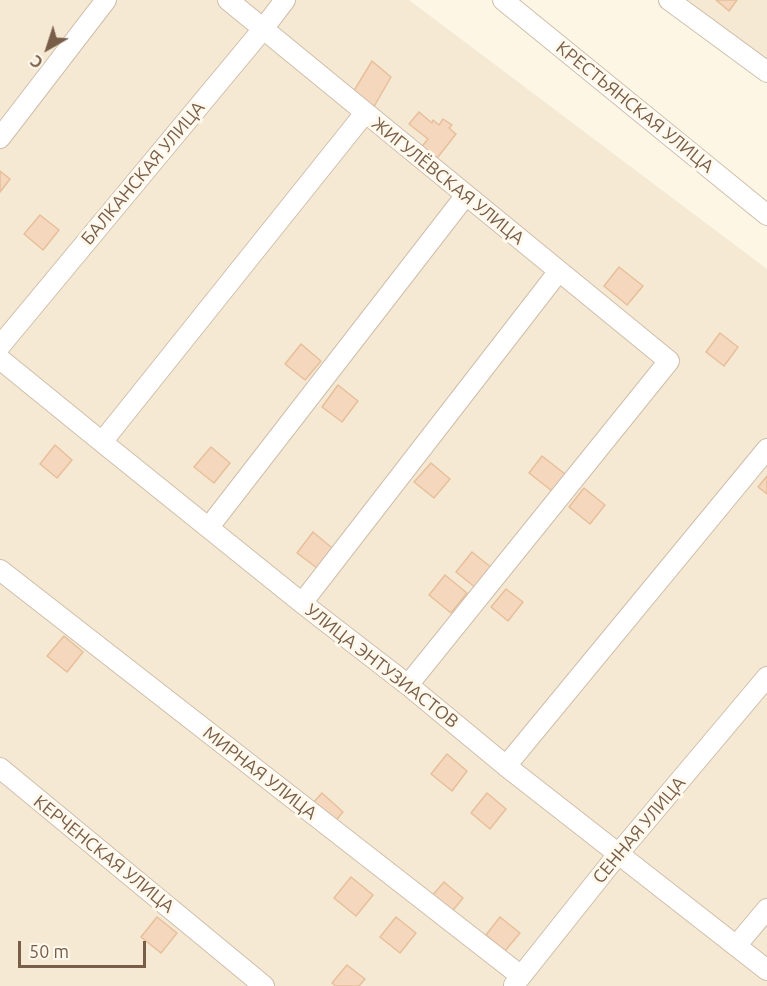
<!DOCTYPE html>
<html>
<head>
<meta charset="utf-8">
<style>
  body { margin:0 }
  #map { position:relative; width:767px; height:986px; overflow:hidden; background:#fdf6e5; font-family:Ubuntu,sans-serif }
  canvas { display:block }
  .north { position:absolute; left:18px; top:18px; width:60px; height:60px; -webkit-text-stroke:4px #fff9ed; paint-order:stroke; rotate:219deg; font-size:16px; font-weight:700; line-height:24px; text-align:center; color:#785e49 }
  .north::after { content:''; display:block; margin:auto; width:21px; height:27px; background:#785e49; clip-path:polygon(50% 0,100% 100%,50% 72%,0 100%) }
  .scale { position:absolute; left:18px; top:941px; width:128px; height:27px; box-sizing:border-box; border:3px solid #785e49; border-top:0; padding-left:8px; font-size:18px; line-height:21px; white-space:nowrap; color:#785e49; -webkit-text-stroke:4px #fff9ed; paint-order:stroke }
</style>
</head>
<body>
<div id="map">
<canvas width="767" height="986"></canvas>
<div class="north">С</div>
<div class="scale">50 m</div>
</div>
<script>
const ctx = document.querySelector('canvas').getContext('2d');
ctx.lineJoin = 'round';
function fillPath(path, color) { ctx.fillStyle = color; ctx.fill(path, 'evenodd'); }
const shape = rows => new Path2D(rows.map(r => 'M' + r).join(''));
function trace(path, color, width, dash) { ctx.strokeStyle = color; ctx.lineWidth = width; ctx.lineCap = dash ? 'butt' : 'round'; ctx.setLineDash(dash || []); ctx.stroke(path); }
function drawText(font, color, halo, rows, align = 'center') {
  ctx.font = font + ' Ubuntu,sans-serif'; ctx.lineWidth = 6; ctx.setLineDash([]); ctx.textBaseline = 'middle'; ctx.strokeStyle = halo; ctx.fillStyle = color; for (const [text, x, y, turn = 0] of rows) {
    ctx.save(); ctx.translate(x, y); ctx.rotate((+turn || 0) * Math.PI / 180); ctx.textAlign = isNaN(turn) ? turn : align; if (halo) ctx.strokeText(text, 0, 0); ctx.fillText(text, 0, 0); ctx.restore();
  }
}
const residential = shape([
  [0,0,409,0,767,269,767,986,0,986],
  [688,0,767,0,767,62]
]);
const building = shape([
  [716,0,737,0,729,11,716,0],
  [372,61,391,77,372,110,352,94,372,61],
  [419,112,432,123,433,120,439,125,443,119,452,125,449,128,456,134,434,162,419,150,428,139,409,124,419,112],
  [0,171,10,179,0,192,0,171],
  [40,215,59,230,43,250,24,234,40,215],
  [619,267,643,286,627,305,604,286,619,267],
  [720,333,738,347,724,366,706,352,720,333],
  [301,344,321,361,305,380,285,364,301,344],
  [338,385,358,401,342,422,322,407,338,385],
  [55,445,72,460,57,478,40,464,55,445],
  [211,447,230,463,214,483,194,467,211,447],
  [542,456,565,474,552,491,529,473,542,456],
  [431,463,450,479,434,498,414,482,431,463],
  [767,476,767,494,758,487,767,476],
  [584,488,605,505,590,524,569,507,584,488],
  [313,532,332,548,317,568,297,553,313,532],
  [472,552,492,568,476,588,456,572,472,552],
  [445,575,467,593,451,613,429,595,445,575],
  [506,589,523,602,508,621,491,607,506,589],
  [64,636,83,652,67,672,47,656,64,636],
  [447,754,467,771,452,791,431,774,447,754],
  [322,793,343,812,333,824,311,805,322,793],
  [487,793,506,809,490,829,471,813,487,793],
  [351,877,373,895,356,916,334,898,351,877],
  [444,882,463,898,450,914,430,898,444,882],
  [157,917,177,933,161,953,141,937,157,917],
  [396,917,416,933,400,953,380,937,396,917],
  [500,917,520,933,505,951,486,935,500,917],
  [347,965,365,979,359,986,336,986,332,983,347,965]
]);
const street = shape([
  [228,0,669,361,408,685],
  [503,0,767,215],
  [669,0,767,72],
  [0,138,106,0],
  [0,346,263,29,285,0],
  [0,359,102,442,302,603,408,685,506,766,767,970],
  [102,442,365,113],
  [209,527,466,195],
  [0,570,521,976],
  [302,603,559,271],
  [506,766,767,449],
  [0,768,264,986],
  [736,946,767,909],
  [514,985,619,853,767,677]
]);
const streetNames = [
  ["КРЕСТЬЯНСКАЯ УЛИЦА",635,107,39],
  ["БАЛКАНСКАЯ УЛИЦА",143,173,-50],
  ["ЖИГУЛЁВСКАЯ УЛИЦА",448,181,39],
  ["УЛИЦА ЭНТУЗИАСТОВ",382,666,38],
  ["МИРНАЯ УЛИЦА",260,773,38],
  ["СЕННАЯ УЛИЦА",639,830,-50],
  ["КЕРЧЕНСКАЯ УЛИЦА",104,854,39]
];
fillPath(residential, '#f5e9d3');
fillPath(building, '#f4d7bc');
trace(building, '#e7bf9b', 1.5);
trace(street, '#cfbeab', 22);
trace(street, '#fff', 20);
drawText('18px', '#785e49', '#fff9ed', streetNames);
</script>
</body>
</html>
